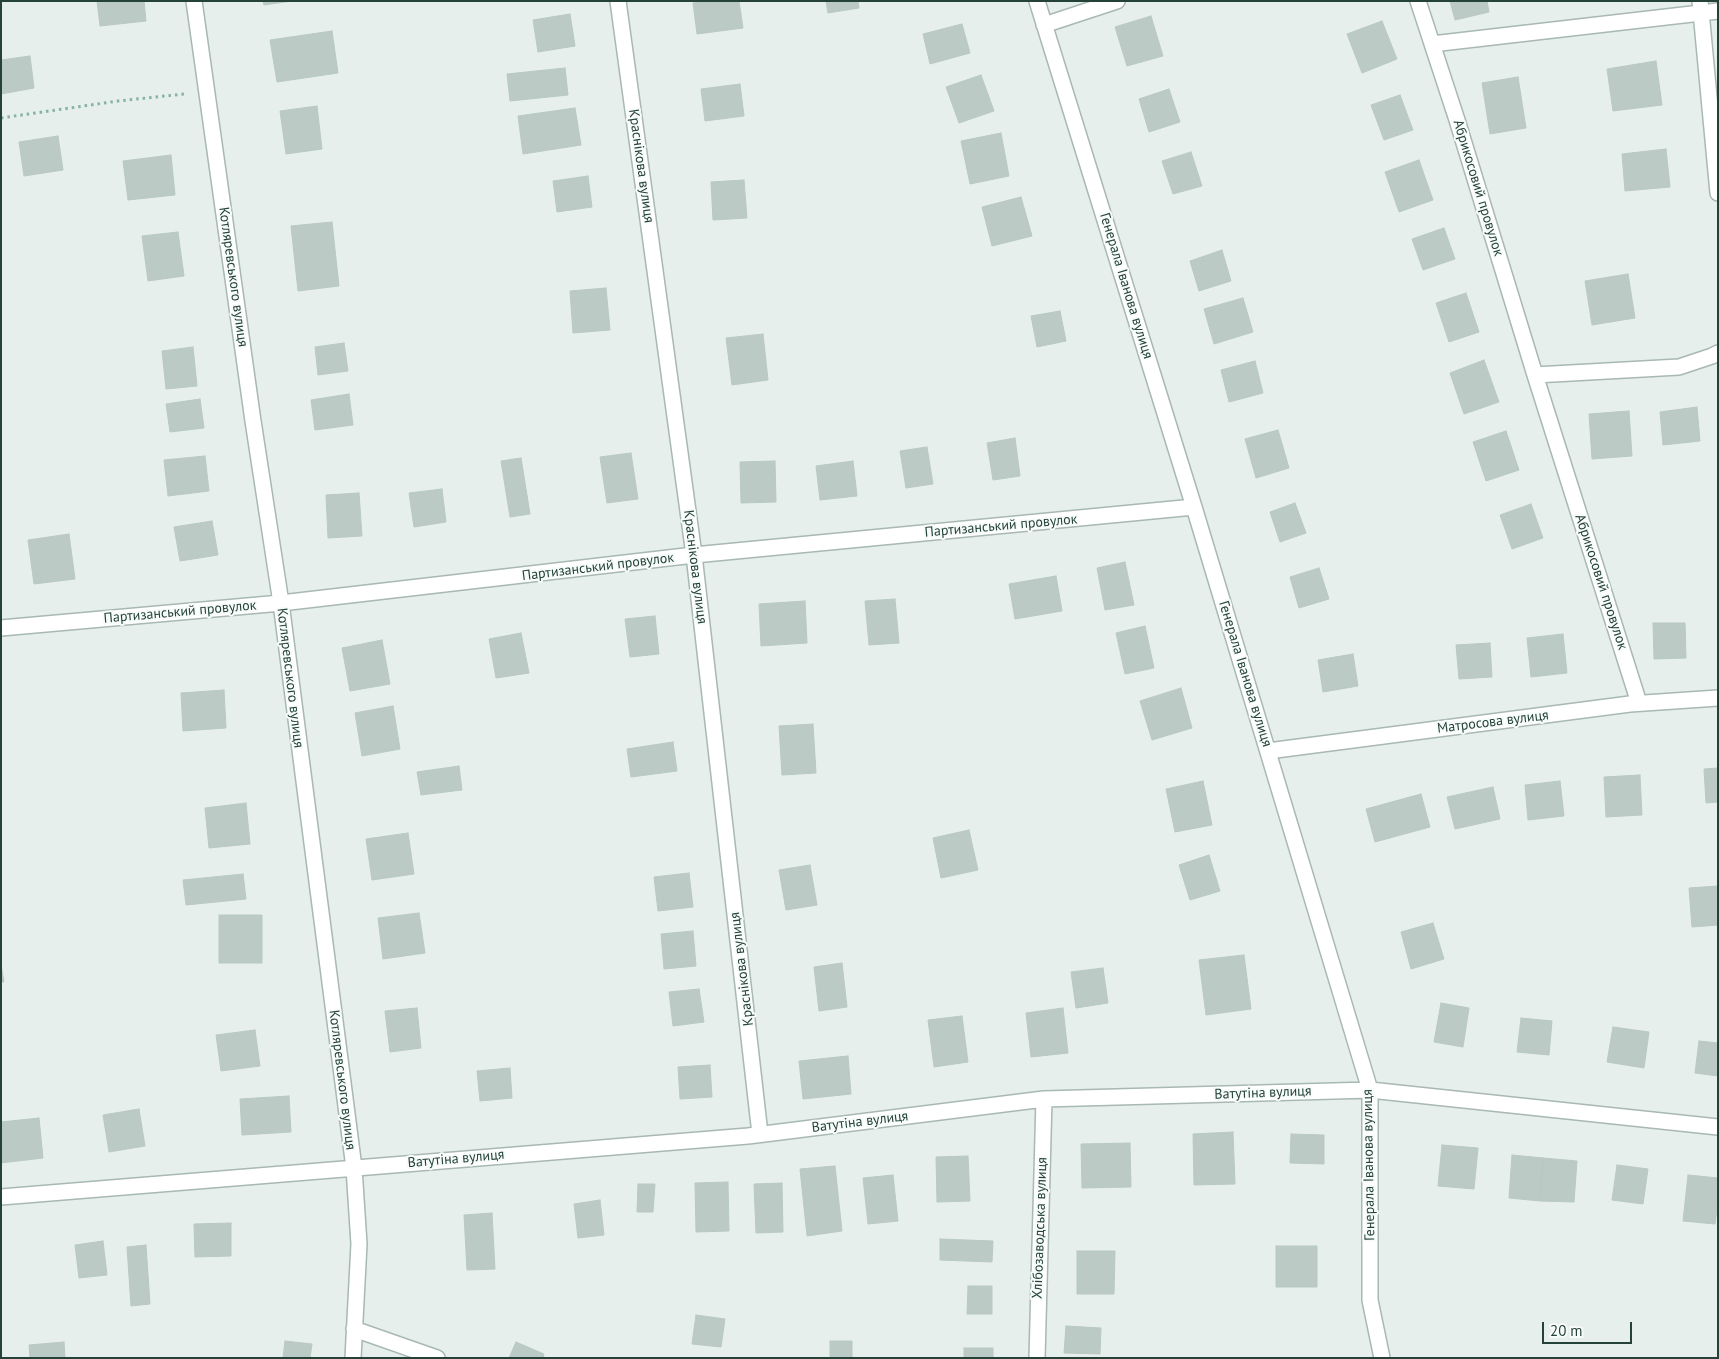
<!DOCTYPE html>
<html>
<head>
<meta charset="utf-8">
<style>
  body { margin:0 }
  #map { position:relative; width:1719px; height:1359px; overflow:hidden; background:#e6efeb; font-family:"PT Sans",sans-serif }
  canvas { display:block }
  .frame { position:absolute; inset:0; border:2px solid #24423a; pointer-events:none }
  .scale { position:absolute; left:1542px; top:1322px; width:90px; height:22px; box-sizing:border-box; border:2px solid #24423a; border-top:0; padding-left:6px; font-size:15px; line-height:18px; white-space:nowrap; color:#24423a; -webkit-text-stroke:4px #f7fbf9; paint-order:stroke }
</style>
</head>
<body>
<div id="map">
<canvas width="1719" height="1359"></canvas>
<div class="frame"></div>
<div class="scale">20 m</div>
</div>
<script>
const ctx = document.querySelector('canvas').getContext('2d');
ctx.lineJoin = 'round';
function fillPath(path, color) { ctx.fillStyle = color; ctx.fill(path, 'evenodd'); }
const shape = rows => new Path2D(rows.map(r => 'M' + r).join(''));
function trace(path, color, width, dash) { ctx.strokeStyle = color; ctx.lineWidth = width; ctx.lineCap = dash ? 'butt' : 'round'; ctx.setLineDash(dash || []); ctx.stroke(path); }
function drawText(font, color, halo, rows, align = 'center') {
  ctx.font = font + ' "PT Sans",sans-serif'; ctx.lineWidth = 4; ctx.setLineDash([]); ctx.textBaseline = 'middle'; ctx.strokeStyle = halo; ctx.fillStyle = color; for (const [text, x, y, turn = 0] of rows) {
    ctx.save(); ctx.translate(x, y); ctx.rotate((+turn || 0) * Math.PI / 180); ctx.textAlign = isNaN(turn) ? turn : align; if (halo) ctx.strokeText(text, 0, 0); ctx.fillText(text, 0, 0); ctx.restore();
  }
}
const building = shape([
  [97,1,144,1,146,21,100,26,97,1],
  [263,1,292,1,264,5,263,1],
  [708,1,739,1,743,28,697,34,693,3,708,1],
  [826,1,858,1,859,8,828,13,826,1],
  [1450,1,1487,1,1489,12,1455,20,1450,1],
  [570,14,575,46,538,52,533,20,570,14],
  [1151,16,1163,56,1127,66,1115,27,1151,16],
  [1382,21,1397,59,1362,73,1347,34,1382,21],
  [962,24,970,53,930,64,923,34,962,24],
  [332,31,338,73,277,82,270,40,332,31],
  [30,56,34,88,1,94,1,60,30,56],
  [1656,61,1662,105,1613,111,1607,69,1656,61],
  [565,68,568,95,510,101,507,74,565,68],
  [981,75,994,111,959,123,946,87,981,75],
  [1518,77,1526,128,1490,134,1482,83,1518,77],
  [740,84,744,116,705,121,701,89,740,84],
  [1169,89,1180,122,1149,132,1139,99,1169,89],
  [1400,95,1413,130,1384,140,1371,105,1400,95],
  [317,106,322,149,286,154,280,111,317,106],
  [575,108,581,145,523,154,518,116,575,108],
  [1001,133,1009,176,970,184,961,141,1001,133],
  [58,136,63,170,24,176,19,142,58,136],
  [1666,149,1670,187,1625,191,1622,154,1666,149],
  [1191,152,1202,186,1173,194,1162,161,1191,152],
  [171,155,175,195,128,200,123,161,171,155],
  [1419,160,1433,200,1399,212,1385,172,1419,160],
  [588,176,592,207,557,212,553,181,588,176],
  [744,180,747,218,713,220,711,182,744,180],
  [1021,197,1032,236,992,246,982,207,1021,197],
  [332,222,339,286,298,291,291,226,332,222],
  [1444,228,1455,259,1423,270,1412,239,1444,228],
  [178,232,184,276,148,281,142,236,178,232],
  [1222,250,1231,281,1199,291,1190,261,1222,250],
  [1628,274,1635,318,1592,325,1585,281,1628,274],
  [606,288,610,330,573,333,570,291,606,288],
  [1466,293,1479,332,1449,342,1436,303,1466,293],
  [1243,298,1253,332,1214,344,1204,309,1243,298],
  [1060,311,1066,341,1037,347,1031,316,1060,311],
  [763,334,768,380,732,385,726,338,763,334],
  [344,343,348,371,318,375,315,347,344,343],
  [193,347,197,386,166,389,162,351,193,347],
  [1484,360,1499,402,1464,414,1450,373,1484,360],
  [1255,361,1263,393,1229,402,1221,370,1255,361],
  [349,394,353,425,315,430,311,400,349,394],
  [200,399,204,428,170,432,166,404,200,399],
  [1697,407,1700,441,1663,445,1660,412,1697,407],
  [1629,411,1632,456,1592,459,1589,414,1629,411],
  [1278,430,1289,468,1256,478,1245,439,1278,430],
  [1506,431,1519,470,1486,481,1473,442,1506,431],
  [1015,438,1020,476,993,480,987,443,1015,438],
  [927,447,933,484,906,488,900,451,927,447],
  [631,453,638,499,607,503,600,457,631,453],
  [205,456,209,491,168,496,164,460,205,456],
  [521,458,530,514,510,517,501,461,521,458],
  [775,461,776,502,741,503,740,462,775,461],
  [853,461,857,496,820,500,816,466,853,461],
  [442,489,446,522,414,527,409,493,442,489],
  [359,493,362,536,328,538,326,495,359,493],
  [1295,503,1306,533,1280,542,1270,512,1295,503],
  [1531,504,1543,538,1512,549,1500,515,1531,504],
  [212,521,218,555,180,561,174,527,212,521],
  [69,534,75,579,34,584,28,540,69,534],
  [1125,562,1134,605,1105,610,1097,568,1125,562],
  [1319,568,1329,599,1299,608,1290,577,1319,568],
  [1056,576,1062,611,1015,619,1009,584,1056,576],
  [895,599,899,643,869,645,865,601,895,599],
  [805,601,807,643,761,646,759,604,805,601],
  [655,616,659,654,630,657,625,619,655,616],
  [1653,623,1685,623,1686,658,1654,659,1653,623],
  [1145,626,1154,668,1125,674,1116,633,1145,626],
  [521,633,529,673,496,678,489,639,521,633],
  [1563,634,1567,673,1531,677,1527,638,1563,634],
  [382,640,390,684,350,691,342,648,382,640],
  [1490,643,1492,677,1459,679,1456,645,1490,643],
  [1353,654,1358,686,1323,692,1318,660,1353,654],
  [1181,688,1192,728,1152,740,1140,701,1181,688],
  [224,690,226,728,183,731,181,693,224,690],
  [393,706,400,749,362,756,355,713,393,706],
  [813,724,816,773,782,775,779,726,813,724],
  [673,742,677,771,631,777,627,749,673,742],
  [459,766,462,790,421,795,417,772,459,766],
  [1718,768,1718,802,1706,803,1704,769,1718,768],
  [1640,775,1642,815,1606,817,1604,777,1640,775],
  [1203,781,1212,825,1175,832,1166,789,1203,781],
  [1560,781,1564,816,1528,820,1525,785,1560,781],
  [1493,787,1500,819,1455,829,1447,797,1493,787],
  [1421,794,1430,827,1375,842,1366,809,1421,794],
  [246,803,250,844,209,848,205,808,246,803],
  [969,830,978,870,941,878,933,838,969,830],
  [408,833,414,874,372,880,366,839,408,833],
  [1209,855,1220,891,1190,900,1179,865,1209,855],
  [810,865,817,905,786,910,779,870,810,865],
  [689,873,693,907,658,911,654,877,689,873],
  [243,874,246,899,186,905,183,880,243,874],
  [1718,886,1718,925,1692,927,1689,888,1718,886],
  [419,913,425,953,383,959,378,918,419,913],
  [219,915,262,915,262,963,219,963,219,915],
  [1433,923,1444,959,1411,969,1401,932,1433,923],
  [693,931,696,966,664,969,661,934,693,931],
  [1244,955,1251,1009,1206,1015,1199,960,1244,955],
  [842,963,847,1007,819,1011,814,967,842,963],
  [1,965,4,982,1,982,1,965],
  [1103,968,1108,1003,1076,1008,1071,972,1103,968],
  [699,989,704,1022,673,1026,669,992,699,989],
  [1441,1003,1469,1008,1463,1047,1434,1042,1441,1003],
  [417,1008,421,1048,390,1052,385,1011,417,1008],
  [1063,1008,1068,1053,1031,1057,1026,1013,1063,1008],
  [962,1016,968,1062,934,1067,928,1020,962,1016],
  [1521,1018,1552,1021,1549,1055,1517,1052,1521,1018],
  [1613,1027,1649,1032,1644,1068,1607,1062,1613,1027],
  [255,1030,260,1066,221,1071,216,1035,255,1030],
  [1699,1041,1718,1043,1718,1076,1695,1073,1699,1041],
  [848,1056,851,1094,803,1099,799,1061,848,1056],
  [710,1065,712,1097,680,1099,678,1067,710,1065],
  [510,1068,512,1098,480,1101,477,1071,510,1068],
  [289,1096,291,1132,242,1135,240,1099,289,1096],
  [139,1109,145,1146,109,1152,103,1115,139,1109],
  [39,1118,43,1158,1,1163,1,1122,39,1118],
  [1233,1132,1235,1184,1194,1185,1193,1134,1233,1132],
  [1291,1134,1324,1135,1324,1164,1290,1163,1291,1134],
  [1130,1143,1131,1187,1082,1188,1081,1144,1130,1143],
  [1442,1145,1478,1148,1474,1189,1438,1186,1442,1145],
  [1512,1155,1543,1158,1540,1201,1509,1198,1512,1155],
  [968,1156,970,1201,937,1202,936,1157,968,1156],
  [1543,1158,1577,1161,1574,1202,1540,1201,1543,1158],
  [1617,1165,1648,1169,1643,1204,1612,1200,1617,1165],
  [835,1166,842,1231,807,1236,800,1169,835,1166],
  [893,1175,898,1221,868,1224,863,1178,893,1175],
  [1688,1175,1718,1178,1718,1202,1715,1224,1683,1221,1688,1175],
  [728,1182,729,1231,696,1232,695,1183,728,1182],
  [782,1183,783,1232,756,1233,754,1184,782,1183],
  [638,1184,655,1184,653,1212,637,1212,638,1184],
  [600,1200,604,1235,578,1238,574,1204,600,1200],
  [492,1213,495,1269,467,1270,464,1215,492,1213],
  [231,1223,231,1256,195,1257,194,1224,231,1223],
  [940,1239,993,1241,992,1262,940,1260,940,1239],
  [103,1241,107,1275,79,1278,75,1245,103,1241],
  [146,1245,150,1304,131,1306,127,1247,146,1245],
  [1276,1246,1317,1246,1317,1287,1276,1287,1276,1246],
  [1077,1251,1115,1251,1114,1294,1077,1294,1077,1251],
  [968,1286,992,1286,992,1314,967,1314,968,1286],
  [696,1315,725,1319,721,1347,692,1344,696,1315],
  [1066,1326,1101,1328,1100,1354,1064,1353,1066,1326],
  [285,1341,312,1344,310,1358,283,1358,285,1341],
  [830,1341,852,1341,852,1358,830,1358,830,1341],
  [64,1342,65,1358,30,1358,29,1345,64,1342],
  [516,1342,544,1354,543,1358,509,1358,516,1342],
  [964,1348,993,1348,993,1358,964,1358,964,1348]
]);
const path = shape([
  [1,118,118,101,184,94]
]);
const minor = shape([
  [194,1,253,421,281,603,354,1168,359,1244,353,1358],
  [618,1,694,555,760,1134],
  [1037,1,1194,507,1370,1090,1370,1300,1382,1358],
  [1418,1,1457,120,1535,375,1639,703],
  [1700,1,1718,193],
  [1044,25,1117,1],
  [1432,44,1718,11],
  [1535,375,1679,367,1712,356,1718,353],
  [1,628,281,603,694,555,1194,507],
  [1268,751,1630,704,1718,698],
  [1,1197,748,1136,1044,1099,1370,1090,1718,1127],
  [354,1329,437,1358],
  [1037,1358,1044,1099]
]);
const streetNames = [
  ["Краснікова вулиця",641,166,82],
  ["Абрикосовий провулок",1478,188,73],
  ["Котляревського вулиця",233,277,82],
  ["Генерала Іванова вулиця",1126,286,73],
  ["Партизанський провулок",1001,526,-5],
  ["Партизанський провулок",598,567,-7],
  ["Краснікова вулиця",695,567,83],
  ["Абрикосовий провулок",1601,582,72],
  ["Партизанський провулок",180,612,-5],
  ["Генерала Іванова вулиця",1245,674,73],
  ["Котляревського вулиця",290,678,83],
  ["Матросова вулиця",1493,722,-7],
  ["Краснікова вулиця",742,969,-97],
  ["Котляревського вулиця",342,1080,83],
  ["Ватутіна вулиця",1263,1093,-2],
  ["Ватутіна вулиця",860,1122,-7],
  ["Ватутіна вулиця",456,1159,-5],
  ["Генерала Іванова вулиця",1369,1165,-91],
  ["Хлібозаводська вулиця",1040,1228,-88]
];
fillPath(building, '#bbcac4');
trace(building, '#b8c9c2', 1);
trace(minor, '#a8b8b2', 18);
trace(path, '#86b3a5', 3, [2.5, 4]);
trace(minor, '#fff', 15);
drawText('14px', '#24423a', '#f7fbf9', streetNames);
</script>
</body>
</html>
